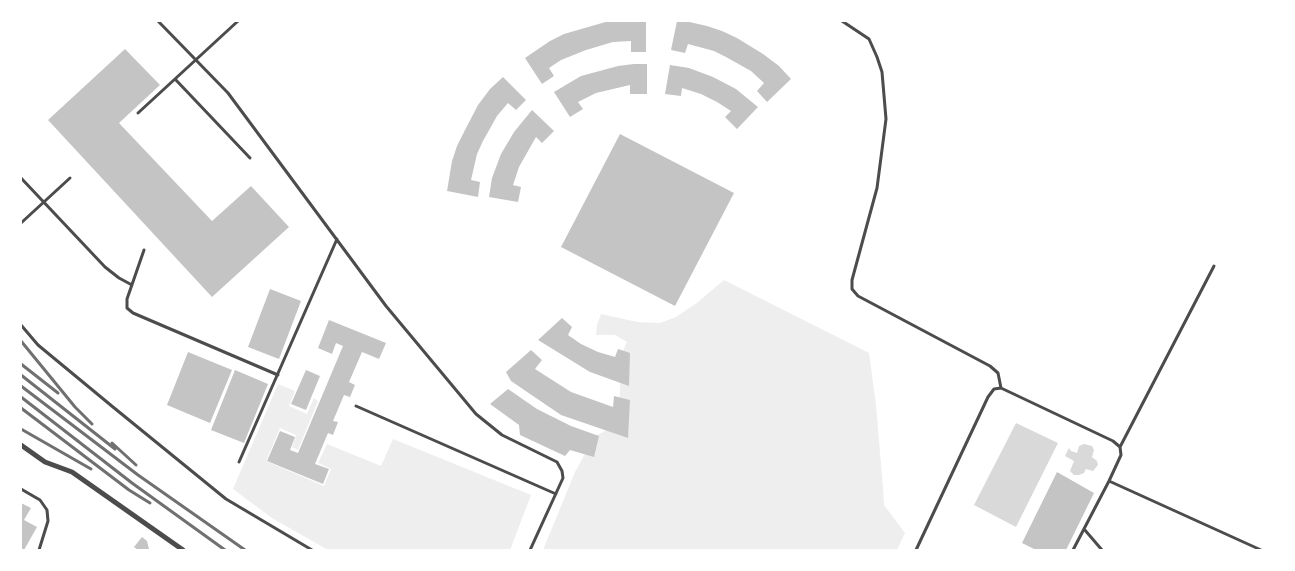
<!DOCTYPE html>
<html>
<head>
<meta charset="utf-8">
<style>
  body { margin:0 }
  #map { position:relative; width:1295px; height:571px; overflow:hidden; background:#fff; font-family:Barlow,sans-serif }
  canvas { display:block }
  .frame { position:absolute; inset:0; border:22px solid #fff; pointer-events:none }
</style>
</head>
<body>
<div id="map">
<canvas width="1295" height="571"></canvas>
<div class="frame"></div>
</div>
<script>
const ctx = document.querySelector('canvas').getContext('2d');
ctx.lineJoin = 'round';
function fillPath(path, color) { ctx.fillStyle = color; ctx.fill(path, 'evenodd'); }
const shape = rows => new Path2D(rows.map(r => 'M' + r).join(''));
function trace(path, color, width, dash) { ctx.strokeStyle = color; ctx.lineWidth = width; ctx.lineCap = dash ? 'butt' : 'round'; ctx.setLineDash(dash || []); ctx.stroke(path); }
const green = shape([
  [724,280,869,353,876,405,883,488,884,505,905,533,897,550,543,550,575,472,595,436,619,424,620,383,622,369,622,353,627,342,615,335,596,335,597,325,601,314,637,322,660,323,676,317,698,302],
  [278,384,295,391,289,406,307,414,314,398,318,401,298,450,292,447,296,435,280,428,266,461,324,486,331,469,318,463,327,444,381,466,393,439,531,495,510,550,328,550,272,518,233,489]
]);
const water = shape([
  [1016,423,1058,443,1016,527,974,505],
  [1084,444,1092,446,1094,450,1092,457,1097,461,1098,465,1093,471,1086,469,1084,473,1079,475,1074,475,1070,471,1074,461,1065,456,1069,448,1071,451,1077,453,1079,446]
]);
const building = shape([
  [609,21,646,21,646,52,631,52,631,41,613,42,586,50,561,60,549,68,554,76,542,84,525,58,550,41,564,34],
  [677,21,685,21,707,26,722,31,737,38,763,54,779,66,791,79,767,102,757,91,764,83,751,71,726,57,714,51,688,44,685,53,671,50],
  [125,49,160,85,119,123,212,221,251,186,289,227,212,297,48,120],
  [634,64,647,64,647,94,630,94,630,85,596,93,578,102,583,109,570,117,554,92,581,76,618,66],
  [670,65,689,68,713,77,736,89,758,107,737,129,725,117,731,111,717,102,701,94,682,88,681,96,665,94],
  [503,77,526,100,516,110,508,103,497,116,483,141,477,154,471,180,480,182,478,197,447,191,452,161,457,146,464,132,478,105,490,89],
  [532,110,554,131,542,143,536,137,519,167,513,185,521,187,518,202,489,197,492,178,501,154,514,132],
  [620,134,734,193,675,306,561,247],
  [270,289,301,301,279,359,248,347],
  [562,318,572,327,568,335,581,344,598,352,615,357,618,349,630,353,629,386,590,372,538,340],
  [329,320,386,343,379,359,362,352,349,382,355,385,350,397,344,395,333,421,338,422,333,435,328,433,315,464,329,469,323,484,267,461,280,431,295,437,290,450,298,453,343,346,336,343,332,354,318,348],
  [531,350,542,360,535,369,571,392,613,407,614,396,630,400,628,438,561,415,511,381,506,372],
  [188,352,232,370,210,423,167,405],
  [235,370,268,384,244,443,211,430],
  [306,370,320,376,306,410,291,404],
  [508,389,537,409,571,426,599,436,594,457,570,450,565,456,520,435,519,425,490,404],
  [1057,472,1094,493,1066,550,1036,550,1022,543],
  [21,503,31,508,24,520,37,527,24,550,21,550],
  [142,537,147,541,149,549,148,550,138,550,134,547]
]);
const service = shape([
  [158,21,228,93,386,306,476,414,502,435,557,462,562,471,563,478,530,550],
  [842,21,869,39,877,57,882,72,886,119,877,188,852,280,852,289,858,296,990,366,998,373,1001,388],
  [175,79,250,158],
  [138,113,238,21],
  [21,178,105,267,119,278,132,285],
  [21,223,70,178],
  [144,250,127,299,127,308,133,313,278,375],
  [21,325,38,345,113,407,226,499,312,550],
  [356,406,556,494],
  [1120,447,1214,266],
  [239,462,337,239],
  [1109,481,1261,550],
  [21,489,40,500,47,510,48,521,39,550],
  [1084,529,1102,550],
  [916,550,988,397,994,389,1001,388,1113,441,1120,447,1121,455,1109,481,1073,550]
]);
const minor = shape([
  [21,445,45,462,72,472,183,550]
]);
const rail = shape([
  [21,341,75,407,92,424],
  [21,364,58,393],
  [21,375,115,449],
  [21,386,138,475,245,550],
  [21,397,132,483,225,550],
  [21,408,129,490,150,503],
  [21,429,91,469],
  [112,443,136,465]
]);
fillPath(green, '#eee');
fillPath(water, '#d9d9d9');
fillPath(building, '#c4c4c4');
trace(service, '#4c4c4c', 3);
trace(minor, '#4c4c4c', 5);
trace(rail, '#707070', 3);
</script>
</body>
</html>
